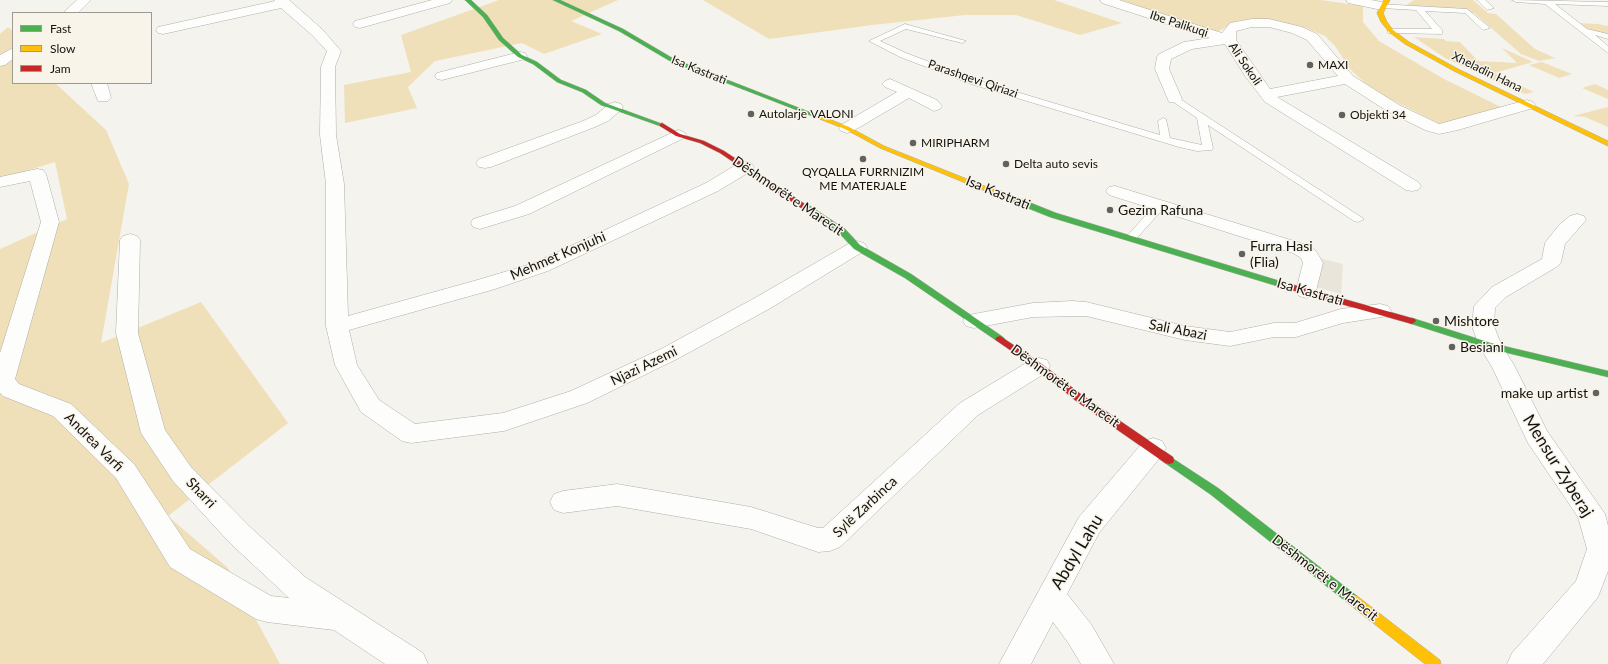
<!DOCTYPE html>
<html>
<head>
<meta charset="utf-8">
<style>
  body { margin:0 }
  #map { position:relative; width:1608px; height:664px; overflow:hidden; background:#f4f3ee; font-family:Lato,sans-serif }
  canvas { display:block }
  .legend { position:absolute; left:12px; top:12px; width:140px; height:72px; box-sizing:border-box; background:#f8f4ea; border:1px solid #9c9a92; margin:0; padding:5px 7px; list-style:none; font-size:12px; color:#13120f }
  .legend li { display:flex; align-items:center; gap:8px; height:20px }
  .legend b { width:20px; border:1px solid #9c9a92 }
</style>
</head>
<body>
<div id="map">
<canvas width="1608" height="664"></canvas>
<ul class="legend">
<li><b style="height:5px;background:#4caf50"></b>Fast</li>
<li><b style="height:5px;background:#ffc107"></b>Slow</li>
<li><b style="height:5px;background:#c62828"></b>Jam</li>
</ul>
</div>
<script>
const ctx = document.querySelector('canvas').getContext('2d');
ctx.lineJoin = 'round';
function fillPath(path, color) { ctx.fillStyle = color; ctx.fill(path, 'evenodd'); }
const shape = rows => new Path2D(rows.map(r => 'M' + r).join(''));
function trace(path, color, width, dash) { ctx.strokeStyle = color; ctx.lineWidth = width; ctx.lineCap = dash ? 'butt' : 'round'; ctx.setLineDash(dash || []); ctx.stroke(path); }
function drawText(font, color, halo, rows, align = 'center') {
  ctx.font = font + ' Lato,sans-serif'; ctx.lineWidth = 3; ctx.setLineDash([]); ctx.textBaseline = 'middle'; ctx.strokeStyle = halo; ctx.fillStyle = color; for (const [text, x, y, turn = 0] of rows) {
    ctx.save(); ctx.translate(x, y); ctx.rotate((+turn || 0) * Math.PI / 180); ctx.textAlign = isNaN(turn) ? turn : align; if (halo) ctx.strokeText(text, 0, 0); ctx.fillText(text, 0, 0); ctx.restore();
  }
}
const built = shape([
  [1315,257,1343,264,1341,294,1312,286]
]);
const green = shape([
  [499,0,618,0,571,21,602,34,544,54,522,43,435,61,408,87,417,108,345,123,344,85,411,72,401,35],
  [703,0,1054,0,1122,23,1080,35,1016,15,965,15,872,25,769,39],
  [1120,0,1321,0,1363,6,1363,22,1379,41,1444,79,1503,108,1446,127,1382,95,1366,84,1350,69,1335,46,1325,36,1306,28,1272,20,1251,19,1238,21,1215,33],
  [1414,0,1473,0,1488,13,1496,14,1535,49,1555,58,1539,61,1521,54,1474,13,1402,8],
  [1578,23,1598,24,1608,26,1608,36,1589,30],
  [8,27,13,31,13,83,55,83,106,130,129,184,101,343,201,302,288,423,168,516,228,568,280,664,0,664,0,249,67,219,55,162,0,179,0,34],
  [1414,37,1444,39,1446,41,1460,42,1478,61,1517,63,1502,48,1533,62,1494,73,1534,92,1525,94,1471,70,1445,58],
  [1542,62,1572,74,1559,78,1529,65],
  [1595,84,1608,90,1608,99,1582,88],
  [1608,107,1608,127,1585,117,1573,116]
]);
const lane = shape([
  [1477,0,1485,0,1494,8,1487,10,1477,0],
  [1512,0,1608,2,1608,6,1555,4,1587,29,1608,34,1608,39,1595,35,1608,46,1608,53,1545,4,1516,2,1512,0],
  [1379,4,1467,9,1490,28,1483,30,1465,13,1425,11,1442,30,1442,34,1391,33,1388,33,1388,29,1432,29,1416,10,1382,8,1379,8,1379,4],
  [905,24,966,41,962,43,906,29,880,41,906,53,980,81,1160,135,1158,121,1163,118,1166,119,1170,138,1202,145,1197,118,1169,99,1171,97,1177,97,1364,219,1358,222,1354,221,1208,125,1213,148,1212,150,1197,151,1179,147,974,85,900,57,869,41,905,24],
  [1160,203,1164,204,1165,206,1164,208,1135,240,1127,240,1125,238,1127,236,1156,204,1160,203]
]);
const street = shape([
  [77,0,91,0,78,13,63,13,77,0],
  [274,0,289,0,322,29,341,51,335,67,336,135,344,184,348,316,481,279,534,263,706,183,739,163,745,162,751,163,754,167,751,171,718,191,548,271,495,289,349,330,357,365,379,400,415,424,503,413,571,391,661,349,753,299,850,243,857,241,864,243,867,247,864,251,769,309,677,359,587,403,504,431,411,443,402,441,361,412,335,365,326,326,326,184,320,135,321,67,327,51,312,35,281,8,163,34,158,33,156,30,158,27,275,1,274,0],
  [432,0,452,0,450,3,360,28,355,27,353,24,355,21,432,0],
  [1100,0,1119,0,1222,33,1230,23,1252,19,1269,19,1302,27,1317,34,1353,76,1399,105,1439,124,1527,100,1533,102,1535,105,1533,108,1458,130,1439,134,1425,130,1387,111,1345,84,1277,97,1418,182,1421,186,1418,190,1412,191,1406,190,1265,102,1245,76,1225,44,1192,49,1171,59,1169,69,1182,99,1179,102,1169,102,1155,69,1157,57,1159,54,1184,42,1210,38,1102,3,1100,0],
  [1252,27,1269,27,1292,33,1307,40,1338,76,1270,89,1236,40,1236,31,1252,27],
  [1346,0,1371,0,1387,3,1388,6,1382,10,1348,3,1346,0],
  [13,48,13,59,5,65,0,66,0,55,13,48],
  [520,52,525,53,527,56,525,59,442,80,437,79,435,76,437,73,520,52],
  [890,79,937,100,942,106,940,109,934,111,909,98,853,131,847,133,841,131,839,128,841,125,897,92,885,87,882,84,885,81,890,79],
  [91,83,107,83,111,98,108,101,98,101,91,83],
  [615,102,621,104,623,107,621,110,608,121,595,127,491,167,485,168,479,167,476,163,479,159,583,121,596,115,609,104,615,102],
  [678,130,684,132,686,135,684,138,529,214,480,229,473,227,471,223,473,219,515,206,678,130],
  [37,169,43,170,46,174,59,222,15,379,19,384,71,404,134,464,190,549,271,596,289,598,229,542,173,481,141,433,116,333,120,240,123,236,130,234,137,236,140,240,138,333,165,430,191,467,249,526,305,577,423,653,428,664,385,664,334,630,267,622,256,619,170,567,116,478,53,416,3,396,0,393,0,353,41,222,30,181,0,187,0,177,37,169],
  [1115,186,1307,245,1316,251,1323,263,1316,291,1313,296,1306,298,1299,296,1296,291,1303,263,1301,258,1293,253,1109,195,1106,191,1109,187,1115,186],
  [1577,214,1584,216,1586,220,1565,244,1561,262,1558,266,1506,297,1495,308,1494,326,1501,344,1514,365,1547,431,1605,514,1608,526,1608,571,1598,597,1543,664,1507,664,1512,653,1576,581,1587,549,1578,517,1528,443,1492,367,1479,346,1472,326,1474,306,1492,287,1542,259,1545,243,1548,239,1560,224,1570,216,1577,214],
  [1072,301,1086,302,1185,326,1230,332,1274,323,1295,323,1341,309,1380,304,1388,306,1391,311,1388,316,1343,323,1296,337,1274,337,1230,346,1185,340,1086,316,1033,317,974,328,966,326,963,321,966,316,974,314,1033,303,1072,301],
  [1039,358,1047,360,1050,366,1047,372,978,415,840,547,830,551,818,552,751,529,617,506,563,513,554,510,550,502,554,494,563,491,617,484,751,507,818,528,823,528,960,403,1031,360,1039,358],
  [1153,438,1162,441,1166,448,1162,455,1099,533,1067,594,1091,624,1114,664,1081,664,1069,644,1053,622,1031,664,999,664,1079,517,1144,441,1153,438]
]);
const fast = shape([
  [465,0,471,0,487,15,503,38,522,55,537,62,561,80,586,90,605,103,665,125,662,127,660,126,601,105,582,92,557,82,533,64,518,57,499,40,483,17,465,0],
  [553,0,560,0,623,29,674,59,817,115,812,116,670,61,619,31,553,0],
  [990,189,996,189,1056,213,1283,282,1284,284,1280,287,1277,286,1050,217,990,193,990,189],
  [801,204,807,204,845,229,860,245,911,274,1003,337,1005,339,1003,341,997,341,905,278,854,249,839,233,801,208,801,204],
  [1412,318,1491,343,1608,371,1608,377,1487,348,1409,323,1408,321,1412,318],
  [1169,456,1218,488,1357,596,1359,600,1357,604,1353,605,1349,604,1210,494,1165,463,1164,460,1165,457,1169,456]
]);
const slow = shape([
  [1384,0,1390,0,1383,13,1387,22,1393,30,1409,42,1458,69,1608,141,1608,146,1454,71,1405,44,1389,32,1381,22,1377,13,1384,0],
  [814,113,849,127,884,146,997,191,996,193,990,193,880,148,845,129,812,116,811,115,814,113],
  [1353,595,1357,596,1440,660,1441,664,1425,664,1349,604,1347,600,1349,596,1353,595]
]);
const jam = shape([
  [662,123,680,134,704,141,724,151,808,206,804,208,801,208,720,153,700,143,676,136,660,126,660,124,662,123],
  [1280,281,1415,319,1416,321,1412,324,1277,286,1276,284,1280,281],
  [1000,336,1042,364,1082,395,1173,457,1174,460,1173,463,1169,464,1165,463,1076,401,1036,368,997,341,995,339,997,337,1000,336]
]);
const markers = [
  [1310,65,4,"#62615d"],
  [751,114,4,"#62615d"],
  [1342,115,4,"#62615d"],
  [913,143,4,"#62615d"],
  [863,159,4,"#62615d"],
  [1006,164,4,"#62615d"],
  [1110,210,4,"#62615d"],
  [1242,254,4,"#62615d"],
  [1436,321,4,"#62615d"],
  [1452,347,4,"#62615d"],
  [1596,393,4,"#62615d"]
];
const farStreetnames = [
  ["Ibe Palikuqi",1179,24,18],
  ["Ali Sokoli",1245,64,56],
  ["Isa Kastrati",699,70,22],
  ["Xheladin Hana",1487,72,26],
  ["Parashqevi Qiriazi",973,79,19]
];
const farPoinames = [
  ["MAXI",1318,65],
  ["Autolarje VALONI",759,114],
  ["Objekti 34",1350,115],
  ["MIRIPHARM",921,143],
  ["Delta auto sevis",1014,164],
  ["QYQALLA FURRNIZIM",863,172,"center"],
  ["ME MATERJALE",863,186,"center"]
];
const streetNames = [
  ["Isa Kastrati",998,193,22],
  ["Dëshmorët e Marecit",788,196,34],
  ["Mehmet Konjuhi",558,256,-23],
  ["Isa Kastrati",1310,292,16],
  ["Sali Abazi",1178,330,11],
  ["Njazi Azemi",644,366,-26],
  ["Dëshmorët e Marecit",1065,386,36],
  ["Andrea Varfi",94,442,45],
  ["Sharri",201,493,46],
  ["Sylë Zarbinca",865,507,-43],
  ["Dëshmorët e Marecit",1325,578,38]
];
const poiNames = [
  ["Gezim Rafuna",1118,210],
  ["Furra Hasi",1250,246],
  ["(Flia)",1250,262],
  ["Mishtore",1444,321],
  ["Besiani",1460,347],
  ["make up artist",1588,393,"right"]
];
const nearStreetnames = [
  ["Mensur Zyberaj",1558,466,58],
  ["Abdyl Lahu",1077,552,-59]
];
fillPath(built, '#e9e5da');
fillPath(green, '#efe0ba');
trace(lane, '#aeada9', 1);
trace(street, '#aeada9', 1);
trace(fast, '#aeada9', 1);
trace(slow, '#aeada9', 1);
trace(jam, '#aeada9', 1);
fillPath(lane, '#fdfdfc');
fillPath(street, '#fdfdfc');
fillPath(fast, '#4caf50');
fillPath(slow, '#ffc107');
fillPath(jam, '#c62828');
for (const [x, y, r, color] of markers) { const dot = new Path2D(); dot.arc(x, y, r, 0, 2 * Math.PI); ctx.fillStyle = color; ctx.fill(dot); trace(dot, '#f8f4ea', 1.5); }
drawText('12px', '#13120f', '#f8f4ea', farStreetnames);
drawText('12px', '#13120f', '#f8f4ea', farPoinames, 'left');
drawText('14px', '#13120f', '#f8f4ea', streetNames);
drawText('14px', '#13120f', '#f8f4ea', poiNames, 'left');
drawText('17px', '#13120f', '#f8f4ea', nearStreetnames);
</script>
</body>
</html>
